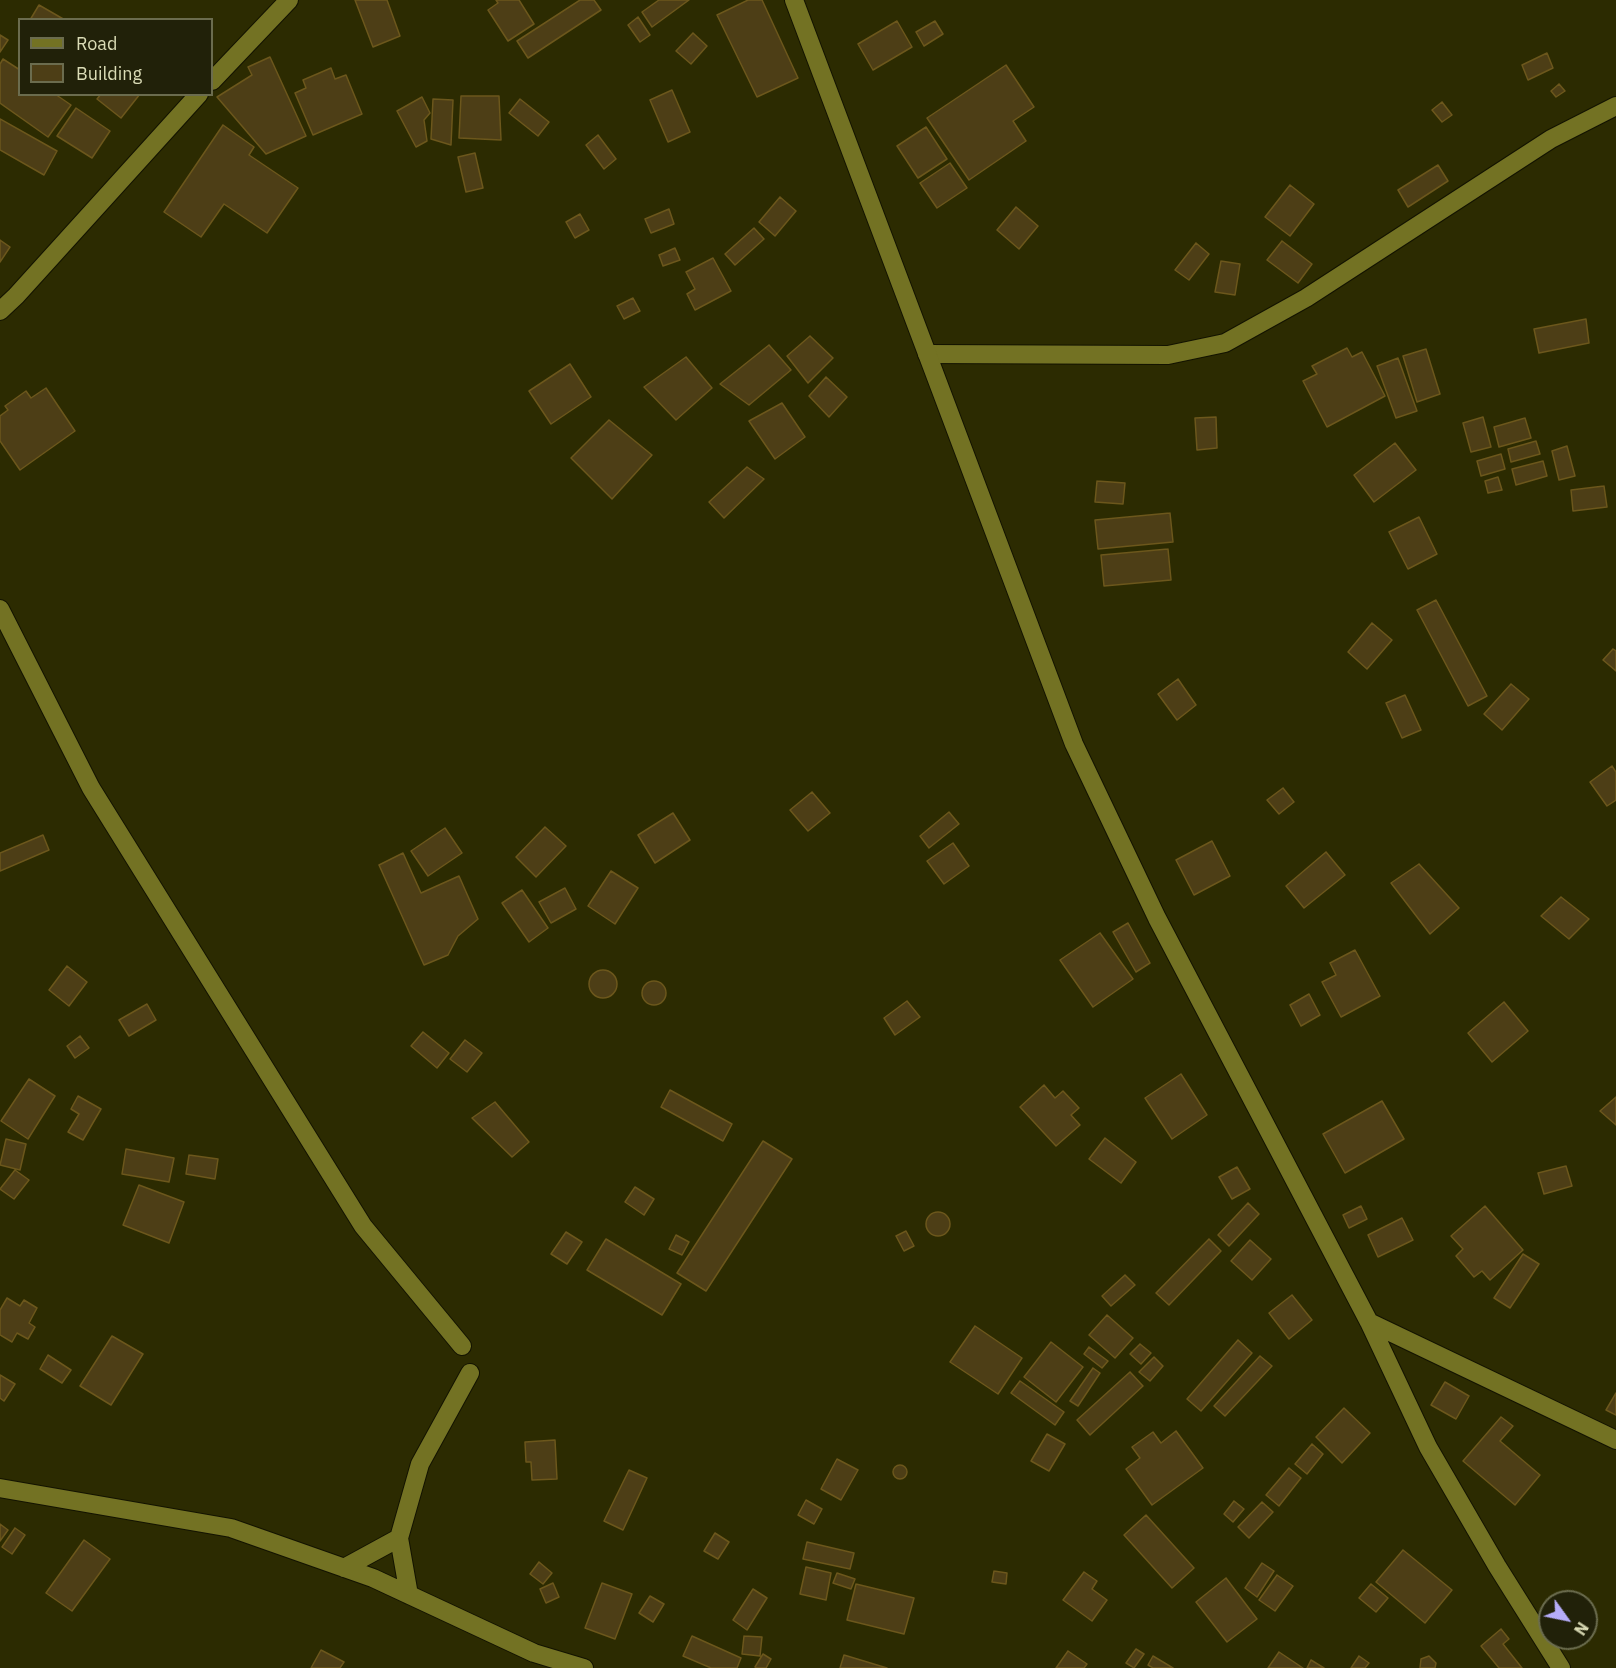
<!DOCTYPE html>
<html>
<head>
<meta charset="utf-8">
<style>
  body { margin:0 }
  #map { position:relative; width:1616px; height:1668px; overflow:hidden; background:#2c2b01; font-family:"IBM Plex Sans",sans-serif }
  canvas { display:block }
  .legend { position:absolute; left:18px; top:18px; width:195px; height:78px; box-sizing:border-box; background:#212109; border:2px solid #6b6c4e; margin:0; padding:8px 10px; list-style:none; font-size:18px; color:#dbdcb6 }
  .legend li { display:flex; align-items:center; gap:12px; height:30px }
  .legend b { width:30px; border:2px solid #6b6c4e }
  .north { position:absolute; left:1538px; top:1590px; width:60px; height:60px; box-sizing:border-box; background:#212109; border:2px solid #6b6c4e; border-radius:50%; rotate:123deg; font-size:16px; font-weight:700; line-height:24px; text-align:center; color:#dbdcb6 }
  .north::after { content:''; display:block; margin:auto; width:21px; height:27px; background:#b5acf8; clip-path:polygon(50% 0,100% 100%,50% 72%,0 100%) }
</style>
</head>
<body>
<div id="map">
<canvas width="1616" height="1668"></canvas>
<ul class="legend">
<li><b style="height:8px;background:#737223"></b>Road</li>
<li><b style="height:16px;background:#4d3e16"></b>Building</li>
</ul>
<div class="north">N</div>
</div>
<script>
const ctx = document.querySelector('canvas').getContext('2d');
ctx.lineJoin = 'round';
function fillPath(path, color) { ctx.fillStyle = color; ctx.fill(path, 'evenodd'); }
const shape = rows => new Path2D(rows.map(r => 'M' + r).join(''));
function trace(path, color, width, dash) { ctx.strokeStyle = color; ctx.lineWidth = width; ctx.lineCap = dash ? 'butt' : 'round'; ctx.setLineDash(dash || []); ctx.stroke(path); }
const building = shape([
  [355,0,387,0,400,36,373,47,355,0],
  [496,0,519,0,534,24,508,41,488,10,498,3,496,0],
  [580,0,594,0,601,10,528,58,517,41,580,0],
  [659,0,689,0,652,27,642,12,659,0],
  [748,0,762,0,798,78,757,97,717,15,748,0],
  [39,5,65,20,30,20,39,5],
  [638,17,650,35,640,42,628,25,638,17],
  [897,21,912,47,873,70,858,44,897,21],
  [935,21,943,34,924,46,916,32,935,21],
  [693,33,707,46,691,64,676,51,693,33],
  [0,35,8,40,0,52,0,35],
  [1547,53,1553,68,1528,80,1522,65,1547,53],
  [270,57,306,136,266,154,217,97,252,75,248,67,270,57],
  [3,59,20,70,20,94,55,94,71,105,48,137,0,103,0,64,3,59],
  [1006,65,1034,107,1013,121,1026,141,969,180,927,118,1006,65],
  [331,68,335,79,346,75,362,114,313,135,295,93,306,88,303,80,331,68],
  [1559,84,1565,91,1556,97,1551,91,1559,84],
  [672,90,690,132,668,142,650,100,672,90],
  [101,94,140,94,121,118,97,99,101,94],
  [461,96,499,96,501,140,459,138,461,96],
  [422,97,430,113,424,120,427,141,416,147,397,111,422,97],
  [433,99,453,100,451,145,431,139,433,99],
  [520,99,549,122,538,136,509,113,520,99],
  [1442,102,1452,115,1442,122,1432,110,1442,102],
  [76,108,110,131,92,158,57,136,76,108],
  [0,119,57,151,44,175,0,150,0,119],
  [223,125,254,147,249,155,298,188,267,233,224,204,201,237,164,212,223,125],
  [926,127,947,159,918,178,897,146,926,127],
  [598,135,616,159,604,169,586,145,598,135],
  [475,153,483,188,466,192,458,157,475,153],
  [950,163,967,188,937,208,920,183,950,163],
  [1438,165,1448,181,1408,207,1398,190,1438,165],
  [1290,185,1314,204,1290,236,1265,217,1290,185],
  [780,197,796,211,775,236,759,222,780,197],
  [1016,207,1038,226,1019,249,997,230,1016,207],
  [669,209,674,224,651,233,645,219,669,209],
  [580,214,589,230,575,238,566,222,580,214],
  [754,228,764,239,735,265,725,254,754,228],
  [0,240,10,247,0,262,0,240],
  [1282,241,1312,264,1298,283,1267,260,1282,241],
  [1196,243,1209,254,1189,280,1175,270,1196,243],
  [675,248,680,260,663,266,659,255,675,248],
  [713,258,731,291,695,310,687,294,695,289,686,272,713,258],
  [1221,261,1240,264,1235,295,1215,292,1221,261],
  [633,298,640,311,624,319,617,306,633,298],
  [1586,319,1589,343,1539,353,1534,329,1586,319],
  [810,336,833,358,808,383,787,356,810,336],
  [769,345,791,370,749,405,720,384,769,345],
  [1347,348,1352,357,1362,352,1385,396,1327,427,1303,381,1317,374,1312,366,1347,348],
  [1426,349,1440,394,1417,402,1403,356,1426,349],
  [686,357,712,388,676,420,644,387,686,357],
  [1398,358,1417,411,1396,418,1377,366,1398,358],
  [570,364,591,397,551,424,529,391,570,364],
  [826,377,847,397,829,417,809,396,826,377],
  [46,388,75,431,20,470,0,441,0,416,8,410,5,406,26,391,31,398,46,388],
  [782,403,805,437,775,459,749,421,782,403],
  [1216,417,1217,448,1197,450,1195,418,1216,417],
  [1483,417,1491,447,1471,452,1463,423,1483,417],
  [1525,418,1531,438,1499,447,1494,427,1525,418],
  [609,420,652,455,612,499,571,458,609,420],
  [1536,441,1540,454,1511,462,1508,449,1536,441],
  [1395,443,1416,470,1374,502,1354,475,1395,443],
  [1567,446,1575,476,1559,480,1552,451,1567,446],
  [1501,454,1505,469,1481,476,1477,461,1501,454],
  [1543,461,1547,476,1516,485,1512,469,1543,461],
  [747,467,764,479,724,518,709,502,747,467],
  [1498,477,1502,490,1488,493,1485,481,1498,477],
  [1097,481,1125,483,1123,504,1095,502,1097,481],
  [1604,486,1607,507,1573,511,1571,490,1604,486],
  [1170,513,1173,542,1098,549,1095,520,1170,513],
  [1419,517,1437,554,1408,569,1389,532,1419,517],
  [1168,549,1171,580,1104,586,1101,555,1168,549],
  [1436,600,1487,696,1468,706,1417,610,1436,600],
  [1372,623,1392,640,1367,669,1348,652,1372,623],
  [1613,649,1616,651,1616,671,1603,660,1613,649],
  [1178,679,1196,705,1177,720,1158,694,1178,679],
  [1511,684,1529,699,1502,730,1484,714,1511,684],
  [1405,695,1421,730,1402,738,1386,703,1405,695],
  [1612,766,1616,772,1616,800,1607,806,1590,782,1612,766],
  [1283,788,1294,802,1279,814,1267,800,1283,788],
  [812,792,830,813,808,831,790,810,812,792],
  [949,812,959,824,929,848,920,836,949,812],
  [673,813,690,840,655,863,638,835,673,813],
  [545,827,566,846,536,877,516,857,545,827],
  [445,828,462,853,428,876,411,851,445,828],
  [43,835,49,850,0,871,0,853,43,835],
  [1212,841,1230,876,1194,895,1176,860,1212,841],
  [953,843,969,866,944,884,927,861,953,843],
  [1326,852,1345,875,1304,908,1286,886,1326,852],
  [403,853,421,893,459,876,478,919,458,936,448,955,424,965,379,865,403,853],
  [1419,864,1459,908,1430,934,1391,883,1419,864],
  [611,871,638,888,615,924,588,906,611,871],
  [565,888,576,909,551,923,539,902,565,888],
  [522,890,548,928,529,942,502,903,522,890],
  [1561,897,1589,919,1569,939,1541,916,1561,897],
  [1128,923,1150,963,1136,972,1113,932,1128,923],
  [1100,933,1133,979,1093,1007,1060,960,1100,933],
  [1355,950,1380,996,1341,1017,1322,982,1336,975,1330,963,1355,950],
  [67,966,87,982,69,1006,49,990,67,966],
  '589 984a14 14 0 1 1 28 0a14 14 0 1 1-28 0Z',
  '642 993a12 12 0 1 1 24 0a12 12 0 1 1-24 0Z',
  [1309,994,1320,1015,1301,1026,1290,1005,1309,994],
  [907,1001,920,1017,895,1035,884,1018,907,1001],
  [1504,1002,1528,1031,1492,1062,1468,1033,1504,1002],
  [147,1004,156,1020,129,1036,119,1020,147,1004],
  [423,1032,449,1053,437,1068,411,1046,423,1032],
  [80,1036,89,1048,75,1058,67,1046,80,1036],
  [465,1040,482,1053,467,1072,450,1059,465,1040],
  [1181,1074,1207,1115,1172,1139,1145,1098,1181,1074],
  [29,1079,55,1096,28,1139,1,1121,29,1079],
  [1044,1085,1055,1098,1063,1091,1079,1108,1071,1115,1080,1125,1056,1146,1020,1107,1044,1085],
  [670,1090,732,1124,723,1141,661,1107,670,1090],
  [78,1096,101,1109,83,1140,68,1132,79,1114,71,1109,78,1096],
  [1616,1097,1616,1125,1600,1111,1616,1097],
  [1382,1101,1404,1139,1345,1173,1323,1134,1382,1101],
  [495,1102,529,1142,512,1157,472,1118,495,1102],
  [1105,1138,1136,1162,1121,1183,1089,1159,1105,1138],
  [6,1139,26,1144,20,1170,0,1165,6,1139],
  [763,1141,792,1159,706,1291,677,1273,763,1141],
  [126,1149,174,1158,169,1182,122,1174,126,1149],
  [189,1155,218,1159,215,1179,186,1174,189,1155],
  [1566,1166,1572,1186,1544,1194,1538,1173,1566,1166],
  [1237,1167,1250,1189,1232,1199,1219,1177,1237,1167],
  [15,1170,29,1180,14,1199,0,1189,15,1170],
  [139,1185,184,1202,169,1243,123,1225,139,1185],
  [635,1187,654,1199,644,1215,625,1202,635,1187],
  [1248,1203,1259,1214,1229,1246,1218,1235,1248,1203],
  [1361,1206,1367,1219,1349,1228,1343,1215,1361,1206],
  [1485,1206,1523,1250,1490,1280,1482,1271,1474,1277,1456,1256,1463,1249,1451,1236,1485,1206],
  '926 1224a12 12 0 1 1 24 0a12 12 0 1 1-24 0Z',
  [1402,1218,1413,1240,1378,1257,1368,1235,1402,1218],
  [906,1231,914,1246,904,1251,896,1236,906,1231],
  [566,1232,582,1242,567,1264,551,1254,566,1232],
  [676,1235,689,1242,682,1255,669,1249,676,1235],
  [606,1239,681,1284,662,1315,587,1270,606,1239],
  [1209,1239,1221,1251,1169,1305,1156,1293,1209,1239],
  [1250,1240,1271,1259,1252,1280,1231,1261,1250,1240],
  [1523,1254,1539,1264,1510,1308,1494,1298,1523,1254],
  [1125,1275,1135,1285,1111,1306,1102,1296,1125,1275],
  [1292,1295,1312,1320,1289,1339,1269,1313,1292,1295],
  [7,1298,20,1306,24,1300,37,1308,29,1323,35,1327,28,1339,17,1333,12,1342,0,1335,0,1310,7,1298],
  [1107,1315,1133,1338,1115,1358,1089,1335,1107,1315],
  [975,1326,1022,1358,998,1394,950,1362,975,1326],
  [112,1336,143,1354,111,1405,80,1386,112,1336],
  [1238,1340,1252,1353,1201,1411,1187,1399,1238,1340],
  [1051,1342,1083,1367,1056,1402,1024,1377,1051,1342],
  [1140,1344,1151,1353,1141,1364,1130,1354,1140,1344],
  [1089,1347,1108,1361,1102,1368,1084,1354,1089,1347],
  [48,1355,71,1370,62,1383,40,1369,48,1355],
  [1260,1356,1272,1366,1225,1416,1214,1406,1260,1356],
  [1154,1357,1163,1366,1150,1381,1139,1372,1154,1357],
  [1093,1368,1100,1373,1078,1406,1070,1401,1093,1368],
  [1130,1372,1143,1386,1090,1435,1077,1420,1130,1372],
  [0,1375,15,1384,4,1401,0,1398,0,1375],
  [1020,1381,1064,1412,1055,1425,1011,1393,1020,1381],
  [1445,1382,1469,1396,1456,1419,1431,1405,1445,1382],
  [1616,1393,1616,1415,1606,1410,1616,1393],
  [1344,1408,1370,1433,1342,1463,1316,1437,1344,1408],
  [1501,1417,1513,1426,1500,1441,1540,1475,1515,1505,1463,1461,1501,1417],
  [1176,1431,1203,1468,1152,1505,1126,1469,1140,1458,1132,1447,1153,1432,1161,1443,1176,1431],
  [1047,1434,1065,1444,1049,1471,1031,1461,1047,1434],
  [555,1440,557,1479,532,1480,531,1462,526,1462,525,1442,555,1440],
  [1312,1444,1323,1454,1307,1474,1295,1464,1312,1444],
  [837,1459,858,1470,841,1500,821,1489,837,1459],
  '893 1472a7 7 0 1 1 14 0a7 7 0 1 1-14 0Z',
  [1289,1468,1301,1478,1279,1506,1266,1495,1289,1468],
  [629,1470,647,1478,623,1530,604,1521,629,1470],
  [806,1500,822,1509,814,1524,798,1515,806,1500],
  [1234,1501,1244,1509,1233,1522,1224,1514,1234,1501],
  [1262,1502,1273,1512,1249,1538,1238,1527,1262,1502],
  [1146,1515,1194,1568,1172,1588,1124,1535,1146,1515],
  [0,1524,8,1530,0,1541,0,1524],
  [15,1528,25,1535,12,1554,2,1547,15,1528],
  [715,1533,729,1542,718,1559,704,1551,715,1533],
  [84,1540,110,1559,72,1611,46,1593,84,1540],
  [807,1542,854,1553,850,1569,803,1559,807,1542],
  [1403,1550,1452,1590,1425,1623,1376,1582,1403,1550],
  [539,1562,552,1573,543,1584,530,1574,539,1562],
  [1262,1563,1274,1571,1257,1597,1245,1588,1262,1563],
  [806,1567,831,1573,826,1600,800,1594,806,1567],
  [994,1571,1007,1573,1006,1584,992,1582,994,1571],
  [1084,1572,1097,1581,1092,1589,1107,1600,1092,1621,1063,1600,1084,1572],
  [837,1573,855,1579,851,1589,833,1583,837,1573],
  [1277,1575,1293,1586,1275,1611,1259,1600,1277,1575],
  [1226,1578,1257,1619,1227,1642,1196,1602,1226,1578],
  [553,1583,559,1597,546,1603,540,1589,553,1583],
  [602,1583,632,1594,615,1639,585,1628,602,1583],
  [856,1584,914,1598,904,1634,847,1620,856,1584],
  [1371,1584,1388,1598,1376,1612,1359,1598,1371,1584],
  [753,1589,767,1598,747,1630,733,1620,753,1589],
  [650,1596,664,1604,653,1622,639,1613,650,1596],
  [1501,1629,1509,1639,1503,1644,1522,1668,1499,1668,1481,1646,1501,1629],
  [692,1636,741,1658,737,1668,711,1668,683,1656,692,1636],
  [744,1636,762,1637,760,1656,742,1654,744,1636],
  [1136,1649,1144,1654,1134,1668,1126,1663,1136,1649],
  [321,1650,344,1662,340,1668,311,1668,321,1650],
  [1068,1651,1087,1664,1084,1668,1056,1668,1068,1651],
  [1279,1652,1303,1668,1268,1668,1279,1652],
  [763,1654,771,1659,766,1668,756,1668,755,1667,763,1654],
  [844,1655,887,1668,840,1668,844,1655],
  [1153,1656,1173,1668,1153,1668,1148,1665,1153,1656],
  [1359,1656,1369,1663,1365,1668,1351,1668,1359,1656],
  [1429,1656,1436,1663,1435,1668,1420,1668,1421,1659,1429,1656],
  [1311,1660,1324,1668,1307,1668,1311,1660]
]);
const minor = shape([
  [212,81,289,0],
  [0,311,16,296,199,94],
  [927,354,1168,355,1225,343,1306,298,1551,139,1616,106],
  [0,609,91,788,363,1226,462,1346],
  [0,1488,231,1528,373,1578,534,1653,584,1668],
  [344,1568,399,1538],
  [409,1595,399,1538,420,1464,470,1373]
]);
const tertiary = shape([
  [794,0,1074,744,1157,918,1369,1322,1428,1447,1497,1566,1561,1668],
  [1369,1322,1616,1440]
]);
fillPath(building, '#4d3e16');
trace(building, '#6c571c', 1.5);
trace(minor, '#131300', 20);
trace(tertiary, '#131300', 20);
trace(minor, '#737223', 18);
trace(tertiary, '#737223', 18);
</script>
</body>
</html>
